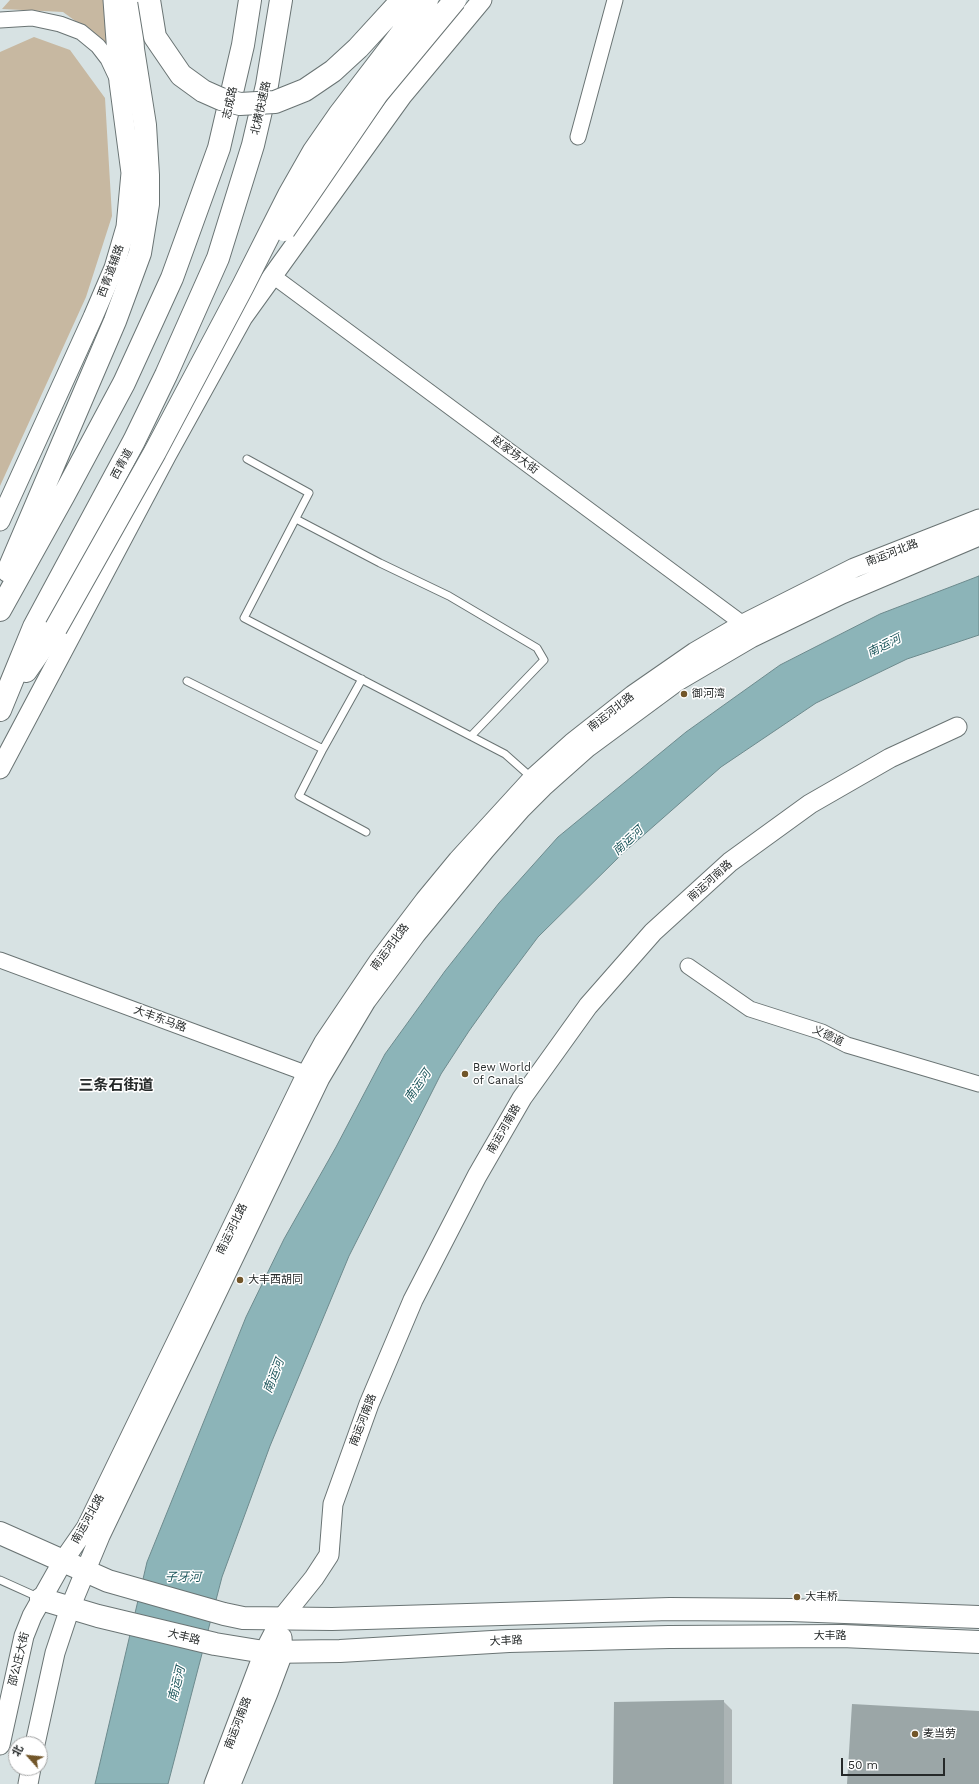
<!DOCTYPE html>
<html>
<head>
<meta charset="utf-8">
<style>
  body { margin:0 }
  #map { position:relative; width:979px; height:1784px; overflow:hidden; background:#d7e2e3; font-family:"Work Sans","Noto Sans SC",sans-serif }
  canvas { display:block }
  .north { position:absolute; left:8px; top:1736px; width:40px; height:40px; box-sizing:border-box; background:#fff; border:1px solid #a8a9a9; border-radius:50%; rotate:297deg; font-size:11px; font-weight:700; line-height:16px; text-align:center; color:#252929 }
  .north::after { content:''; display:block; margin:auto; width:14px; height:18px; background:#725629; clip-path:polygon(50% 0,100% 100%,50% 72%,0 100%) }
  .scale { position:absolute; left:841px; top:1758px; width:104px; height:18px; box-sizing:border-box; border:2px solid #252929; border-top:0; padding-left:5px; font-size:12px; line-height:14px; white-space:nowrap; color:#252929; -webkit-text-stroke:3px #fff; paint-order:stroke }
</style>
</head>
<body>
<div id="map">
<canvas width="979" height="1784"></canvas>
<div class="north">北</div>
<div class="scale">50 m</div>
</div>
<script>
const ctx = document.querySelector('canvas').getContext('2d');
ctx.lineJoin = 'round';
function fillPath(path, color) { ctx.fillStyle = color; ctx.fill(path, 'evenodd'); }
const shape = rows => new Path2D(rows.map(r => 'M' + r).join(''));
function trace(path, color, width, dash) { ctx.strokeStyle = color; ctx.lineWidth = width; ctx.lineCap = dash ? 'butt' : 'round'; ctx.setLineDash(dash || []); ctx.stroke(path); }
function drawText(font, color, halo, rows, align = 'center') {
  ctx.font = font + ' "Work Sans","Noto Sans SC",sans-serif'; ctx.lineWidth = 3; ctx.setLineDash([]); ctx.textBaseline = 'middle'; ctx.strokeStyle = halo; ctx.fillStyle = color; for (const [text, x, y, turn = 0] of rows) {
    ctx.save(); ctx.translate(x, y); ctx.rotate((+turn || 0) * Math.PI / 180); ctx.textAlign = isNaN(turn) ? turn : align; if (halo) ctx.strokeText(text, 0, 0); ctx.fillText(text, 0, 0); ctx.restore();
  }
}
const green = shape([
  [10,0,105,0,107,44,63,12,2,9],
  [34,37,70,50,105,98,112,216,86,297,0,486,0,52]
]);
const water = shape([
  [979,576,979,635,907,659,816,703,721,767,622,854,538,937,499,989,469,1031,441,1074,349,1256,270,1446,222,1577,168,1784,95,1784,147,1562,246,1317,284,1239,336,1147,385,1054,445,971,499,903,558,837,686,732,780,665,880,614,979,576]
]);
const shadow = shape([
  [723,1701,732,1710,732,1784,614,1784]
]);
const building = shape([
  [724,1700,724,1784,613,1784,614,1702],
  [852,1704,979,1711,979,1784,847,1784]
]);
const service = shape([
  [247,459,309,493,244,618,505,754,532,778],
  [296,519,380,563,449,596,537,648,544,660,471,736],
  [187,681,323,749,362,679],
  [323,749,299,796,366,832],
  [0,1580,40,1598]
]);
const minor = shape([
  [0,20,32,18,60,24,81,32,98,46,108,59,116,76],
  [578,137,615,0],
  [273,276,743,624,748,633],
  [0,960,316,1077],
  [688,966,750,1009,822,1032,847,1045,979,1084]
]);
const tertiary = shape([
  [0,521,93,317,114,268,126,227,131,173,119,82,113,0],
  [0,769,166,456,243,317,402,96,482,0],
  [35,1744,55,1653,70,1608,100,1536,320,1078,366,1001,416,934,485,850,521,809,543,787,588,747,676,682,751,638,842,594,979,536],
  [0,1745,24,1636,32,1616,63,1561,86,1528,307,1073,324,1042,378,962,425,900,458,860,533,778,572,743,633,695,695,652,743,624,854,568,979,519],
  [28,1784,31,1768],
  [214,1784,264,1652,281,1619,314,1578,329,1555,333,1504,369,1404,413,1300,477,1176,522,1098,588,1006,653,932,730,862,810,804,890,758,957,727],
  [231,1784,268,1693,283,1653,282,1637]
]);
const primary = shape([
  [0,1533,108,1581,224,1614,243,1618,332,1619,670,1609,791,1610,979,1617],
  [41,1599,98,1616,215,1644,264,1652,340,1651,509,1641,669,1637,842,1636,979,1642]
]);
const trunk = shape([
  [8,571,115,321,140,253,148,204,148,175,145,125,133,49,130,0],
  [0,610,64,495,124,383,172,278,219,148,243,45,250,0],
  [26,671,56,628],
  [0,710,34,627,134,441,166,375,218,258,253,145,267,85,281,0]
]);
const trunkBridge = shape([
  [149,0,155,37,181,75,203,91,221,99,240,104,275,102,305,90,333,71,358,48,402,0],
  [284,230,377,94,455,0],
  [56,628,155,452,243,286,289,195,314,151,339,115,427,0]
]);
const markers = [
  [684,694,4,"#725629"],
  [465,1074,4,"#725629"],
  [240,1280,4,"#725629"],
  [797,1597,4,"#725629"],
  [915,1734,4,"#725629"]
];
const streetNames = [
  ["志成路",230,103,-77],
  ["北横快速路",261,108,-77],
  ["西青道辅路",111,271,-70],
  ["赵家场大街",515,455,37],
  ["西青道",122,464,-62],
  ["南运河北路",892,553,-21],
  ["南运河北路",611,712,-38],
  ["南运河南路",710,881,-42],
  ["南运河北路",390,947,-53],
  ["大丰东马路",160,1019,20],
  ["义德道",828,1036,25],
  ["南运河南路",504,1129,-60],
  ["南运河北路",232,1229,-64],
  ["南运河南路",363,1420,-69],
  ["南运河北路",88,1519,-61],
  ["大丰路",830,1636],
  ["大丰路",184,1637,14],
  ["大丰路",506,1641,-3],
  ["邵公庄大街",19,1659,-76],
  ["南运河南路",238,1723,-69]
];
const poiNames = [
  ["御河湾",692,694],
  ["Bew World",473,1068],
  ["of Canals",473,1081],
  ["大丰西胡同",248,1280],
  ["大丰桥",805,1597],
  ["麦当劳",923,1734]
];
const waterNames = [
  ["南运河",884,646,-27],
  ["南运河",628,841,-43],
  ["南运河",418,1086,-55],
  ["南运河",274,1376,-69],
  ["子牙河",183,1577],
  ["南运河",177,1684,-76]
];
const districtNames = [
  ["三条石街道",116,1086]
];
fillPath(green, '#c7b8a1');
fillPath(water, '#8cb4b8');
trace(water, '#6d8a8d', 1);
fillPath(shadow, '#0003');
fillPath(building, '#9ba6a7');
trace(service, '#6a7474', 9);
trace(minor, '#6a7474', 17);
trace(tertiary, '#6a7474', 21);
trace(primary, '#6a7474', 24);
trace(trunk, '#6a7474', 24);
trace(service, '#fff', 7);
trace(minor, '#fff', 15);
trace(tertiary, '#fff', 19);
trace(primary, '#fff', 22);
trace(trunk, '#fff', 22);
trace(trunkBridge, '#6a7474', 24, []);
trace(trunkBridge, '#fff', 22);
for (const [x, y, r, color] of markers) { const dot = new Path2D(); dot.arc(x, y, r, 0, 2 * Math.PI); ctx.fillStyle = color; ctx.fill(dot); trace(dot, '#fff', 1.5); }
drawText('11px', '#252929', '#fff', streetNames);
drawText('11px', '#252929', '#fff', poiNames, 'left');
drawText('italic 12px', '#1b555a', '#fff', waterNames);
drawText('bold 15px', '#252929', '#fff', districtNames);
</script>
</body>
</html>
